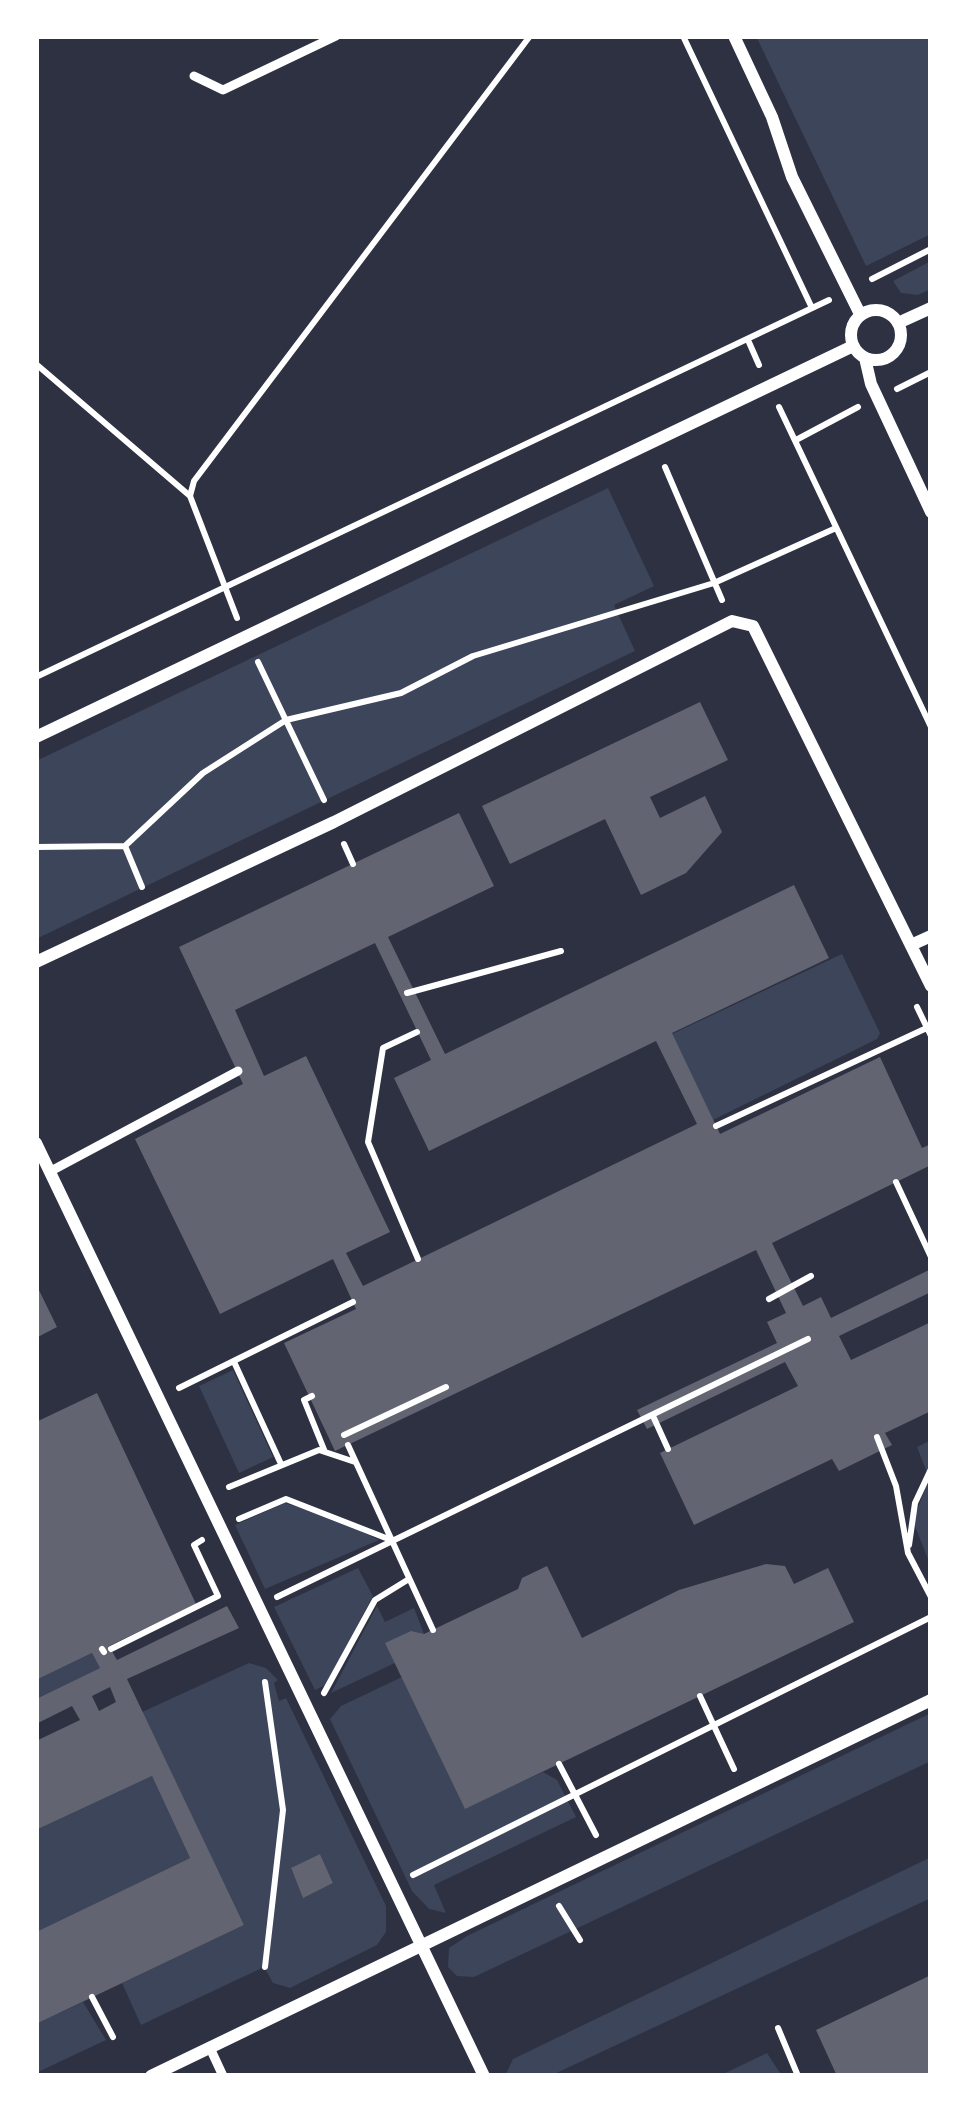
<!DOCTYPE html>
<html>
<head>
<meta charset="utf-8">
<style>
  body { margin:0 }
  #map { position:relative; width:967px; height:2112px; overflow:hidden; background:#2d3142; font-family:Mulish,sans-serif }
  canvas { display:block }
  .frame { position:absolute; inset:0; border:39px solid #fff; pointer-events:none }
</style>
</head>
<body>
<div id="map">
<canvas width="967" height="2112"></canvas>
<div class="frame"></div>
</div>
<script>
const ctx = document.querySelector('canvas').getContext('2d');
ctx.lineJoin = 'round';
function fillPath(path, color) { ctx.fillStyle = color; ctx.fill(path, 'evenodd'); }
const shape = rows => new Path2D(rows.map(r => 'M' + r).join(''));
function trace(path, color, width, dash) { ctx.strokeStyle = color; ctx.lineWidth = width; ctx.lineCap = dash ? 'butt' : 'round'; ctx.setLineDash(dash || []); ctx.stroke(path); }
const green = shape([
  [756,36,931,36,931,234,866,266],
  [931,261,931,289,918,295,901,293,893,281],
  [608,488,654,586,614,605,635,651,36,939,36,761],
  [842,954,880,1033,877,1039,713,1120,672,1034],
  [233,1370,273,1457,239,1473,199,1386],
  [931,1440,931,1567,913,1521,929,1478,917,1447],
  [285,1503,334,1518,379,1540,265,1589,235,1525],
  [358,1568,373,1596,326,1685,315,1690,274,1607],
  [377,1606,385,1622,414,1608,424,1634,386,1643,395,1663,331,1693],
  [92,1653,100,1668,36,1699,36,1680],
  [249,1663,266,1668,278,1680,274,1683,279,1701,286,1698,386,1906,386,1932,377,1945,290,1988,273,1983,264,1967,141,2025,122,1983,244,1925,142,1712],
  [320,1854,333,1883,303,1897,291,1869],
  [402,1677,465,1808,543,1772,557,1780,576,1817,434,1885,446,1913,429,1909,412,1891,330,1719,341,1706],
  [931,1713,931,1761,474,1977,457,1976,448,1967,449,1948,467,1936],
  [152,1776,190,1858,36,1932,36,1830],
  [931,1857,931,1898,550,2076,505,2076,513,2059],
  [83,2002,106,2040,36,2073,36,2024],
  [767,2053,782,2076,719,2076]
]);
const building = shape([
  [700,702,728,760,650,797,660,818,705,796,722,832,686,873,641,895,605,819,510,864,482,806],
  [459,813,494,886,388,937,445,1054,794,885,829,958,672,1033,720,1134,880,1057,922,1148,931,1144,931,1165,772,1243,803,1306,821,1297,831,1318,931,1269,931,1292,839,1336,851,1360,931,1322,931,1411,885,1433,892,1445,839,1471,832,1459,694,1525,660,1453,798,1386,785,1362,647,1429,637,1410,777,1343,767,1322,786,1313,756,1250,335,1451,284,1343,356,1309,333,1259,220,1314,135,1139,243,1084,179,947],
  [375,943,431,1060,394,1078,429,1151,656,1041,697,1124,363,1286,346,1253,390,1232,306,1056,264,1076,235,1010],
  [36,1284,57,1327,36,1338],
  [97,1393,196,1604,109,1646,117,1660,227,1606,239,1628,127,1679,244,1925,36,2024,36,1932,190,1858,152,1776,36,1830,36,1741,80,1720,72,1706,36,1724,36,1699,100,1668,92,1653,36,1680,36,1422],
  [110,1687,116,1702,99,1711,92,1696],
  [766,1564,785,1566,794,1584,828,1568,854,1622,465,1809,385,1643,411,1631,424,1634,518,1589,522,1578,547,1566,582,1638,679,1590],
  [320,1854,333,1883,303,1898,291,1868],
  [931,1975,931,2076,837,2076,816,2030]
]);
const path = shape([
  [683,36,812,308],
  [872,279,931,249],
  [748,340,759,365],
  [36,364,190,496],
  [897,389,931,372],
  [779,407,931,727],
  [796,440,858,407],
  [665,467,722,600],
  [237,618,190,496,194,481,530,36],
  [258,662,324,800],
  [36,677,829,300],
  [344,844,353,864],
  [125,846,142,887],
  [36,847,125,846,203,773,286,720,401,693,473,656,714,583,836,528],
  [407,993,561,951],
  [917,1007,931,1036],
  [417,1032,383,1048,368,1142,418,1259],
  [716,1126,931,1026],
  [896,1182,931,1257],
  [769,1299,811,1276],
  [235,1364,281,1464],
  [179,1388,353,1302],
  [312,1396,304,1400,325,1452],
  [653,1416,668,1449],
  [344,1435,446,1387],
  [877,1437,896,1486,908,1553,931,1597],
  [348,1445,433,1630],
  [229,1487,319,1450,355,1462],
  [239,1519,286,1499,391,1540],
  [909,1545,915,1503,931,1469],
  [277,1597,808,1339],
  [102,1649,104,1652],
  [111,1649,218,1596,194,1545,202,1540],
  [265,1682,283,1810,265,1967],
  [324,1693,375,1600,409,1579],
  [700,1696,734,1769],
  [559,1764,596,1835],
  [413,1875,931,1617],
  [559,1906,580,1940],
  [92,1997,113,2037],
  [778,2028,798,2076]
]);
const service = shape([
  [194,76,223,90,336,36],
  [51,1171,238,1071],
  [210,2048,223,2076]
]);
const minor = shape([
  [734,36,772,117,792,177,860,314],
  '851 335a25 25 0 1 1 50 0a25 25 0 1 1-50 0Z',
  [898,323,931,308],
  [865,358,871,384,931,512],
  [36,737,853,346],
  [911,945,931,936],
  [36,962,334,822,732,621,753,626,931,986],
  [36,1143,484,2076],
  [151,2076,931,1700]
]);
fillPath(green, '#3c4559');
fillPath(building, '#626471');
trace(path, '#fff', 6);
trace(service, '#fff', 9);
trace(minor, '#fff', 12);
</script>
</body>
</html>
